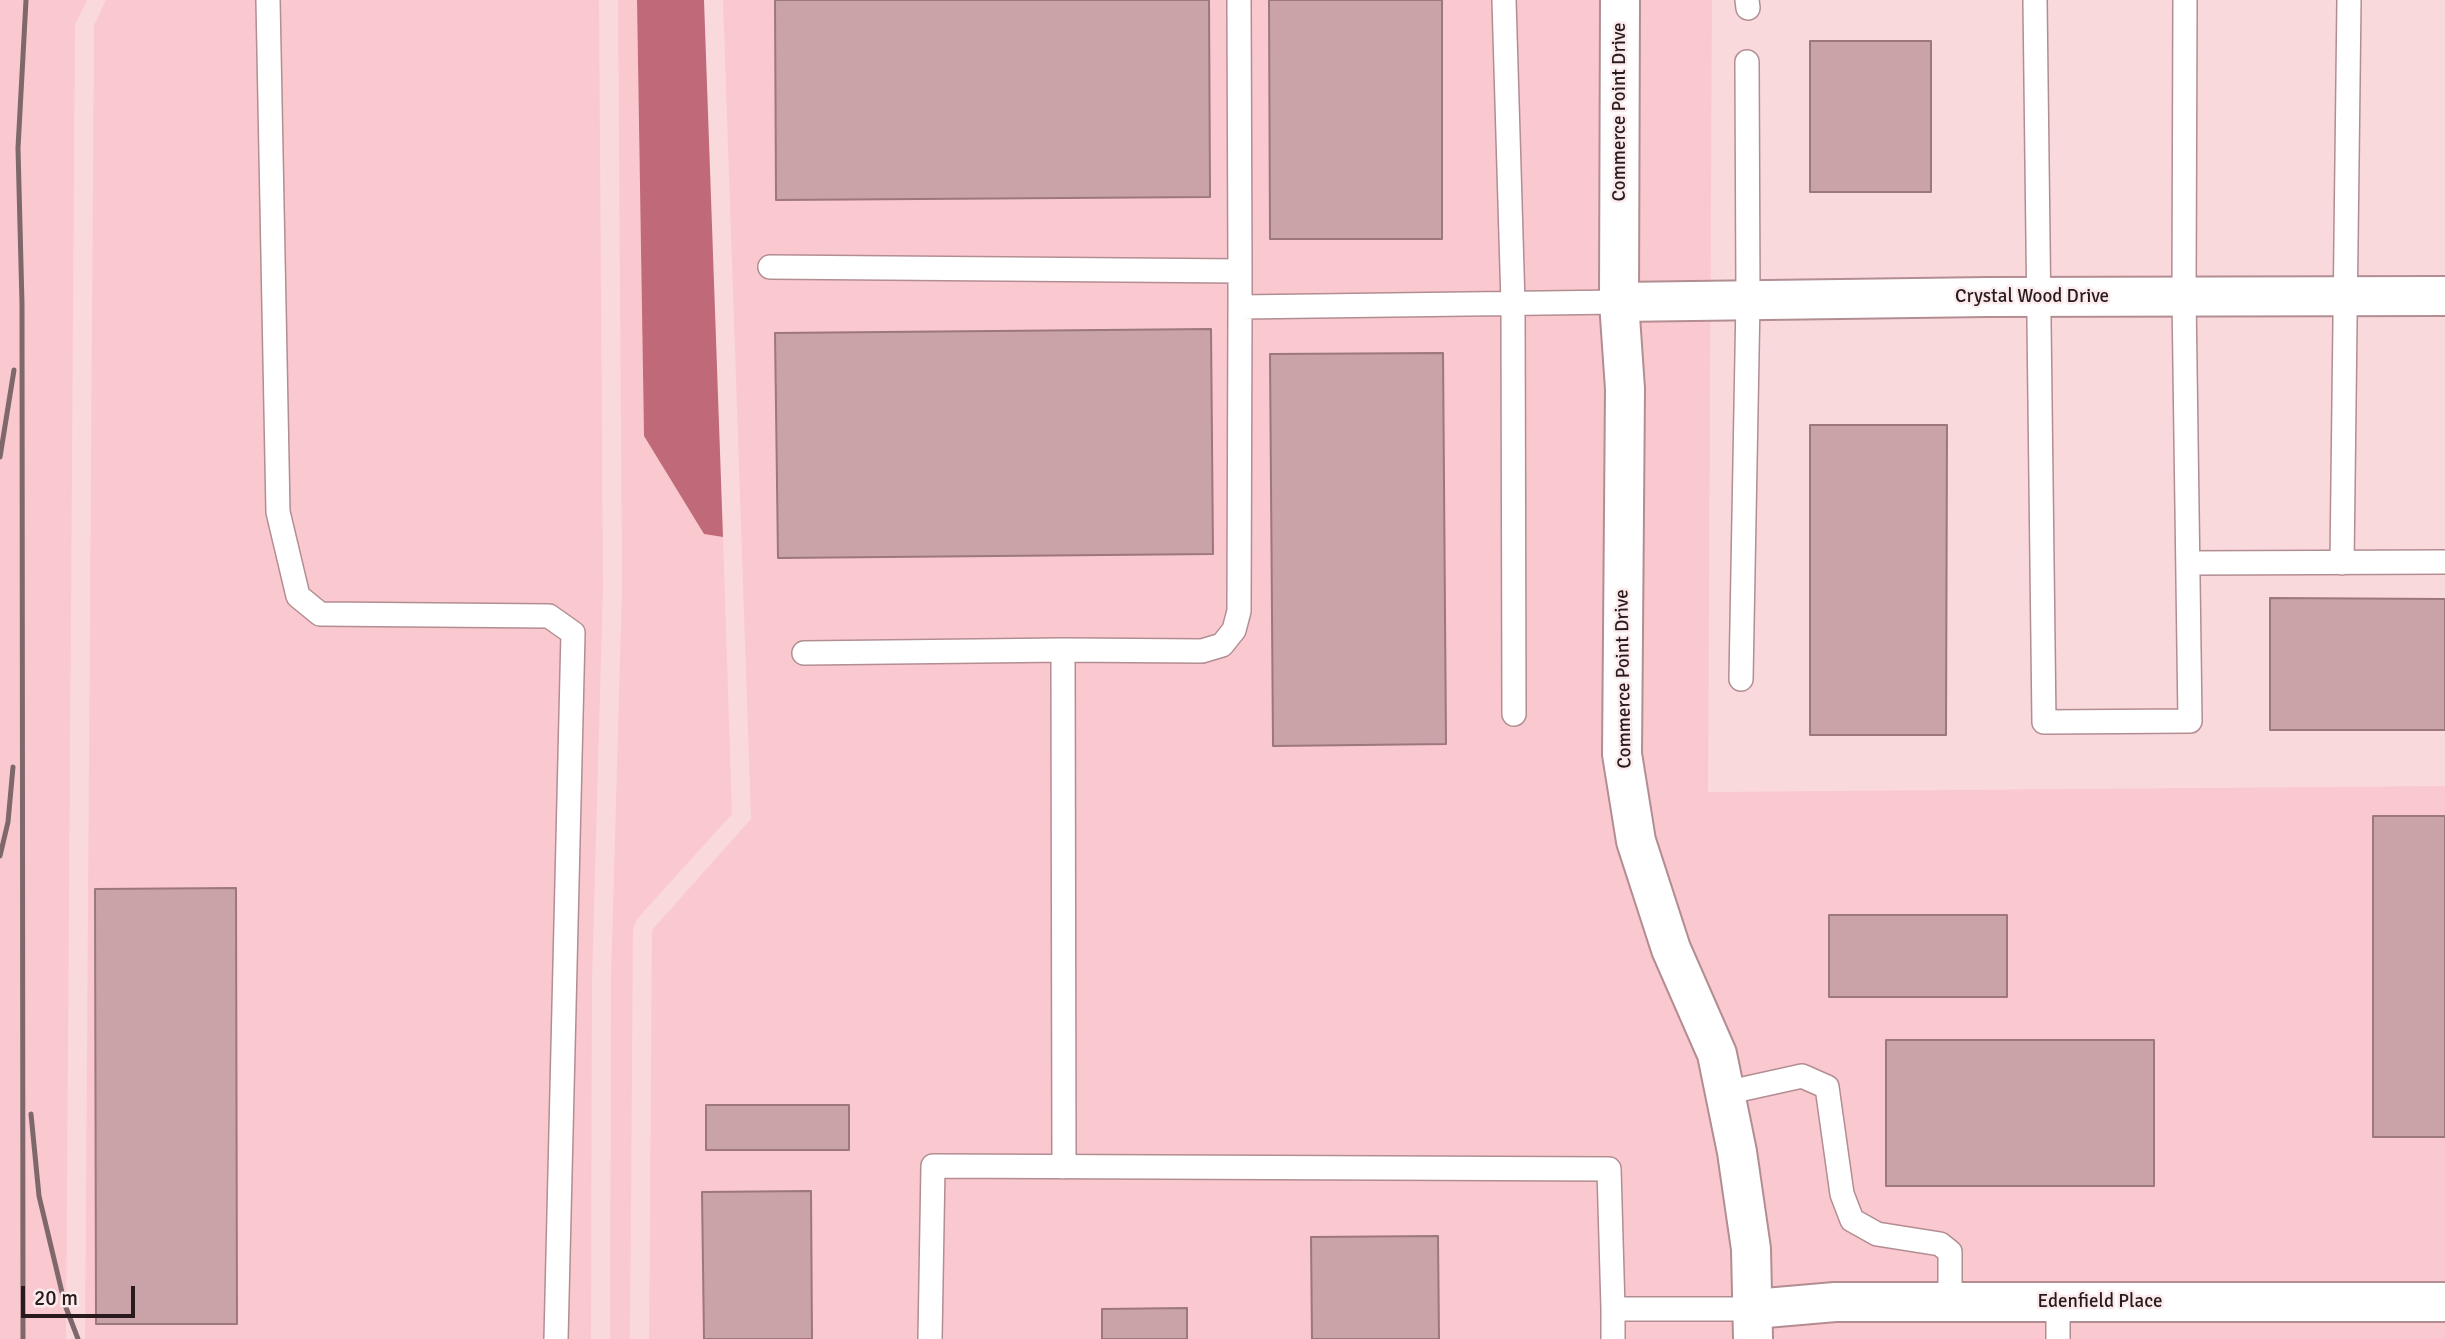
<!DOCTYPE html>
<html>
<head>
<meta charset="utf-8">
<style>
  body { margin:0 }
  #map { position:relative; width:2445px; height:1339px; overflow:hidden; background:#fad9dd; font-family:Signika,sans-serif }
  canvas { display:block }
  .scale { position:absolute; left:21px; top:1286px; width:114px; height:32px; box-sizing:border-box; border:4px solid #291b1d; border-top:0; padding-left:9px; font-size:21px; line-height:24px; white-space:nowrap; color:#291b1d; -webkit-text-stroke:5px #fcebed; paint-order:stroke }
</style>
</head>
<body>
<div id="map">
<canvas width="2445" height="1339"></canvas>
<div class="scale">20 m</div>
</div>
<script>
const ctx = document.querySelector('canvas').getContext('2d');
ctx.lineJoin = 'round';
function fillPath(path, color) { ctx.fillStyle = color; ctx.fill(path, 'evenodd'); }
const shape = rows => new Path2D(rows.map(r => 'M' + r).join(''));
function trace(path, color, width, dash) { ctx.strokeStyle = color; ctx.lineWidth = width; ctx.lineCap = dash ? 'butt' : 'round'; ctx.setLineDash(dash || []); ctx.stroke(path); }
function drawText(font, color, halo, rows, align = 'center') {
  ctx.font = font + ' Signika,sans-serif'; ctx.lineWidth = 5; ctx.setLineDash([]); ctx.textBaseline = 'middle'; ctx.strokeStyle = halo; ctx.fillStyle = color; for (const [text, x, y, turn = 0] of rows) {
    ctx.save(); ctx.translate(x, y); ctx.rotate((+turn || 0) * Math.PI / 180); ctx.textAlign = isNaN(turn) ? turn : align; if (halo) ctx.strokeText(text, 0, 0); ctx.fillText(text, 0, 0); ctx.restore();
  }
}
const built = shape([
  [0,0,87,0,75,25,66,1339,0,1339],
  [106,0,599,0,603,587,592,980,591,1339,85,1339,94,25],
  [618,0,637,0,644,436,704,534,723,537,732,814,637,919,633,929,630,1339,610,1339,611,980,622,587],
  [723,0,1712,0,1708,792,2445,786,2445,1339,649,1339,652,930,751,819]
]);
const water = shape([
  [637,0,704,0,723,537,704,534,644,436]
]);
const building = shape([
  [775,0,1209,0,1210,197,776,200,775,0],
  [1269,0,1442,0,1442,239,1270,239,1269,0],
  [1810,41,1931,41,1931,192,1810,192,1810,41],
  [1211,329,1213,554,778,558,775,333,1211,329],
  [1443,353,1446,744,1273,746,1270,354,1443,353],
  [1810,425,1947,425,1946,735,1810,735,1810,425],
  [2270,598,2445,599,2445,730,2270,730,2270,598],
  [2373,816,2445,816,2445,1137,2373,1137,2373,816],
  [236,888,237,1324,96,1324,95,889,236,888],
  [1829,915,2007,915,2007,997,1829,997,1829,915],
  [1886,1040,2154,1040,2154,1186,1886,1186,1886,1040],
  [706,1105,849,1105,849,1150,706,1150,706,1105],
  [811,1191,812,1339,704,1339,702,1192,811,1191],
  [1438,1236,1439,1339,1312,1339,1311,1237,1438,1236],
  [1187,1308,1187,1339,1102,1339,1102,1309,1187,1308]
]);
const lane = shape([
  [268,0,278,512,298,596,320,614,549,616,573,633,556,1339],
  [1239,0,1240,271],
  [1504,0,1513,304,1514,714],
  [1747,0,1748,8],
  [2035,0,2044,722,2190,721,2184,296,2185,0],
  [770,267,1240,271,1240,307,1619,302],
  [2189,563,2445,562],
  [2342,563,2349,0],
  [1063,650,1202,651,1222,645,1234,630,1239,611,1240,307],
  [804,653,1063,650,1064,1167],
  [1741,679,1748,300,1747,62],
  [1725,1093,1802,1076,1827,1087,1842,1194,1852,1220,1877,1234,1940,1244,1950,1252,1950,1302],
  [2058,1302,2058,1339],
  [930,1339,933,1166,1609,1169,1613,1309],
  [1613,1339,1613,1309,1754,1309]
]);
const street = shape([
  [1619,302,1988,297,2445,296],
  [1754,1309,1835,1302,2445,1302]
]);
const secondary = shape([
  [1620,0,1619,302,1625,389,1622,754,1636,841,1671,949,1717,1054,1737,1152,1751,1249,1753,1339]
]);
const rail = shape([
  [0,457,14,370],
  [0,856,8,822,13,767],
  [31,1114,39,1196,65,1305,78,1339],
  [23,1339,22,304,18,148,26,0]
]);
const streetNames = [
  ["Commerce Point Drive",1620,112,-90],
  ["Crystal Wood Drive",2032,297],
  ["Commerce Point Drive",1624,679,-91],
  ["Edenfield Place",2100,1302]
];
fillPath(built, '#fac9cf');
fillPath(water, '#c06a79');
fillPath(building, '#caa3a8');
trace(building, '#9c777c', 2);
trace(lane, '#b28d92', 26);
trace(street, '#b28d92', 42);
trace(secondary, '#b28d92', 42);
trace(lane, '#fff', 23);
trace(street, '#fff', 38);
trace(secondary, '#fff', 38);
trace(rail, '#7e686b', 5);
drawText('19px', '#291b1d', '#fcebed', streetNames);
</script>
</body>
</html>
